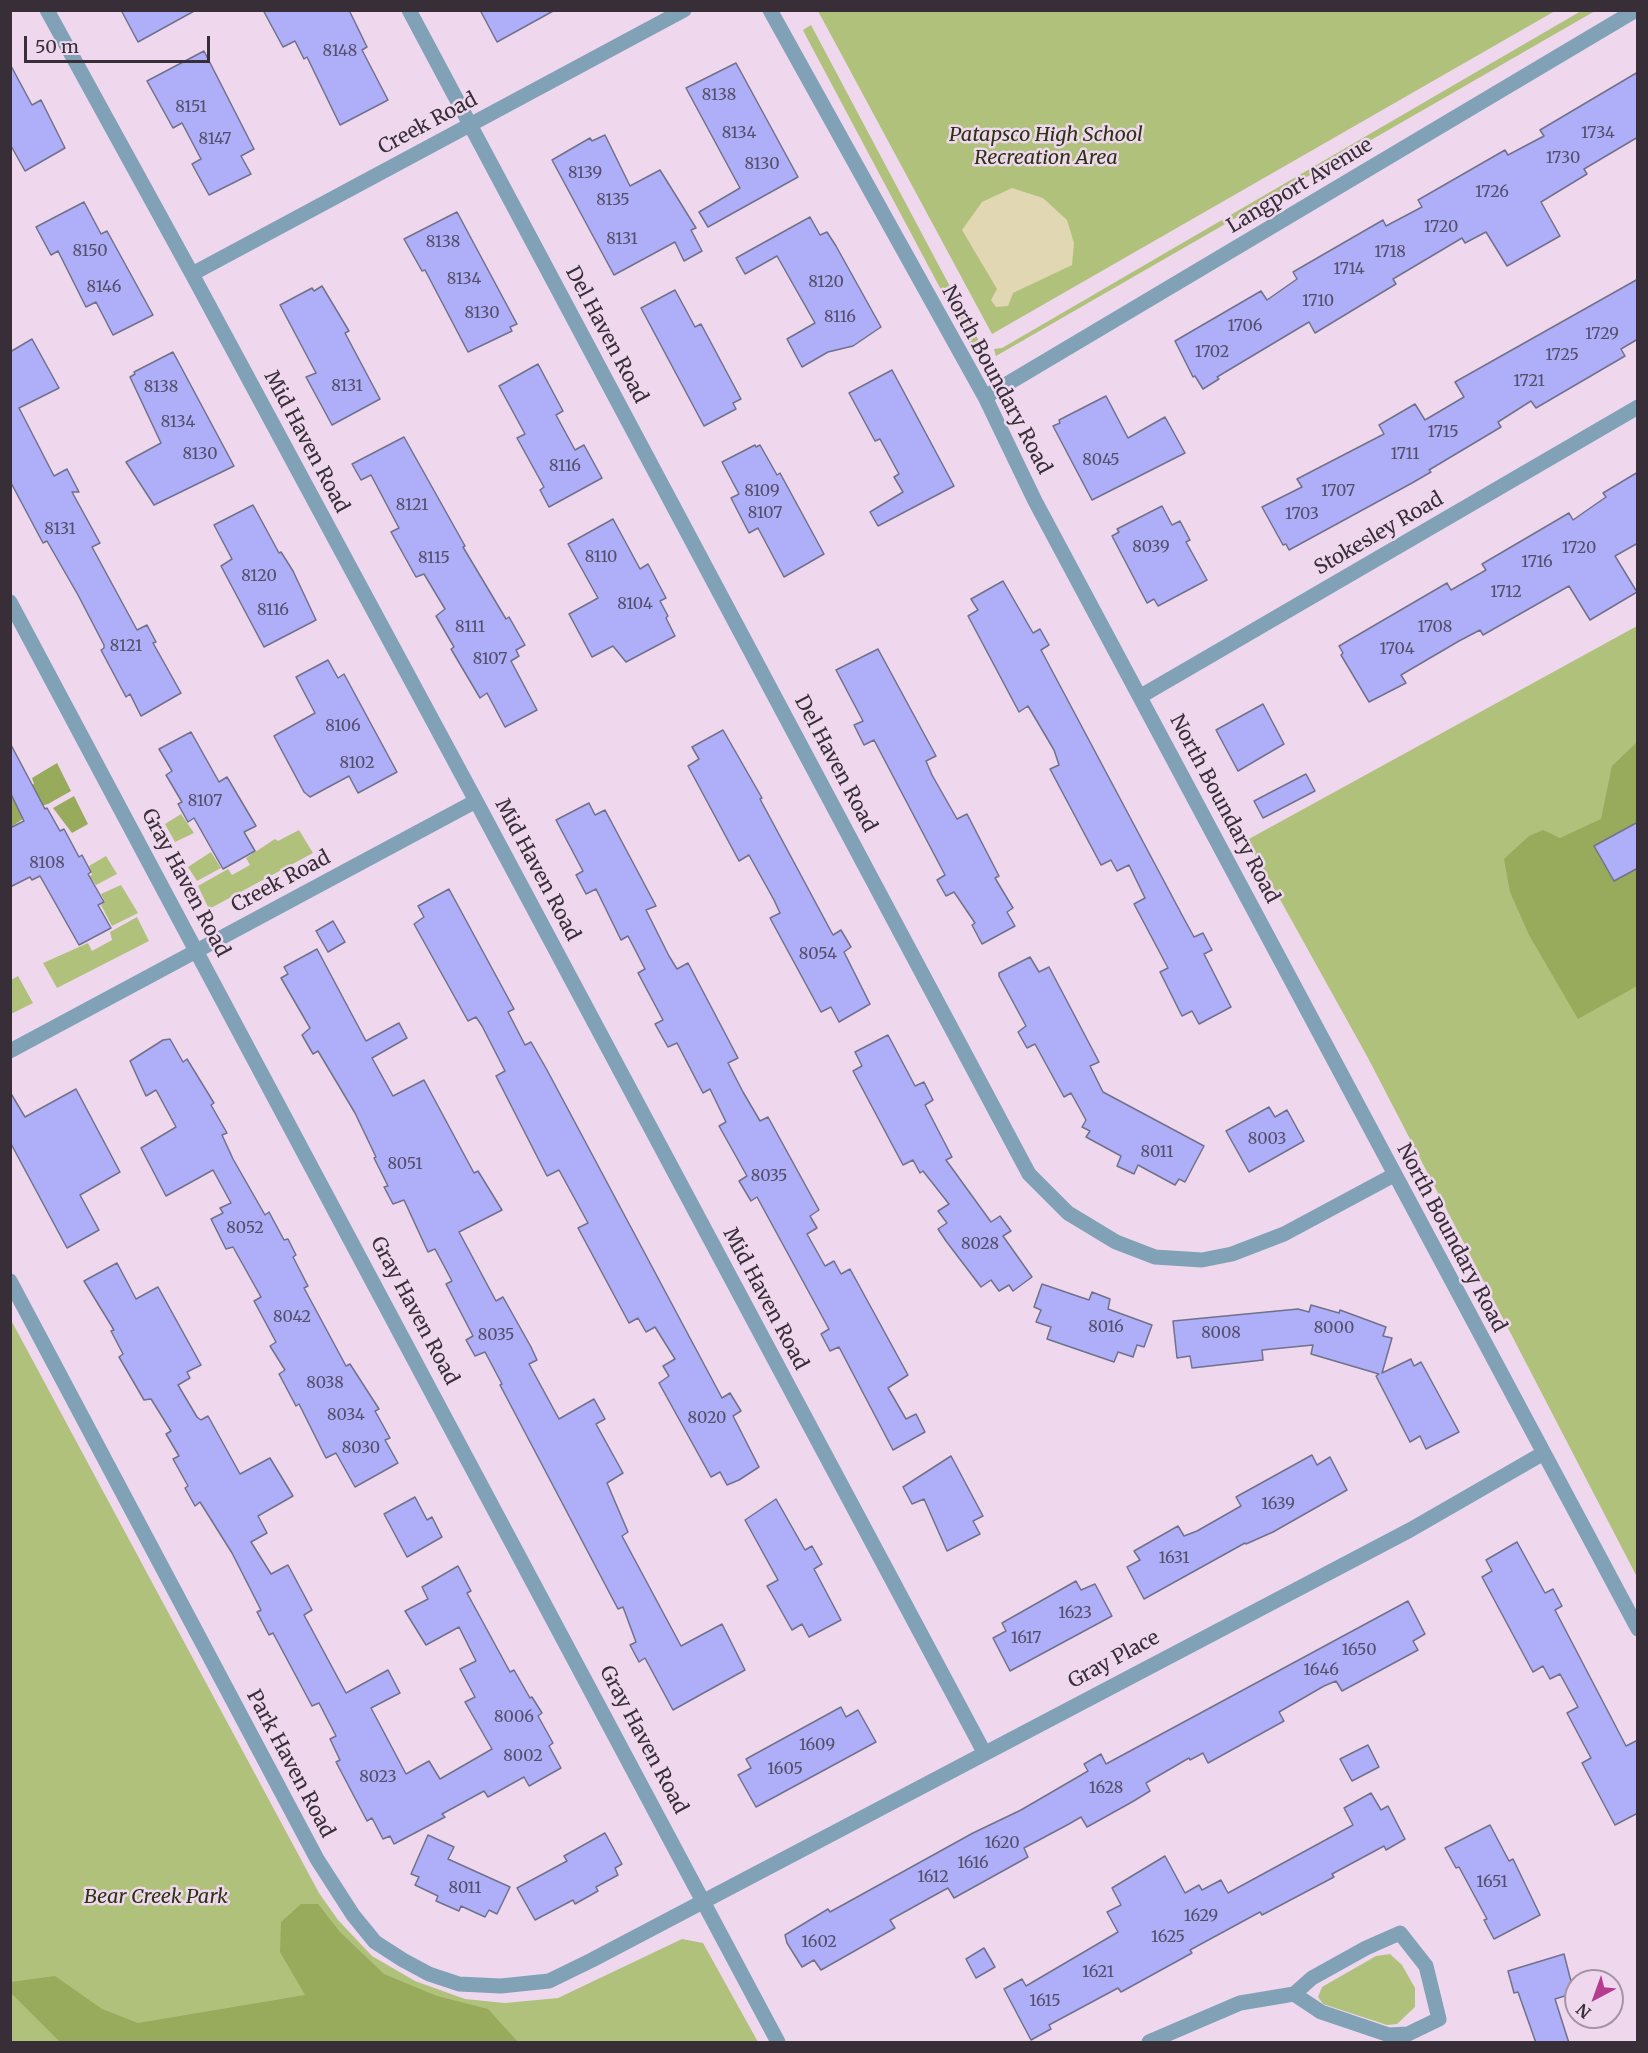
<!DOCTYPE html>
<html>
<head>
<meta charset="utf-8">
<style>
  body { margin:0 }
  #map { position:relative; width:1648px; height:2053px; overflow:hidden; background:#efd8ee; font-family:Merriweather,serif }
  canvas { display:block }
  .frame { position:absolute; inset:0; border:12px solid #372e37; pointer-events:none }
  .north { position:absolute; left:1564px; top:1969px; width:60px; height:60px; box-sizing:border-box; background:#efd8ee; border:2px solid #a594a5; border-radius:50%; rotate:221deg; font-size:16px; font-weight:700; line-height:24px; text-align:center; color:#372e37 }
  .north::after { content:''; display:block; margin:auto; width:21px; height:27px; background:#b63c90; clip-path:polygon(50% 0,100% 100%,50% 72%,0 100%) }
  .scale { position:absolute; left:24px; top:36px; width:186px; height:27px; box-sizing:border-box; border:3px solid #372e37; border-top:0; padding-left:8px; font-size:18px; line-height:21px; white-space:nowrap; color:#372e37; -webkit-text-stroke:4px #efd8ee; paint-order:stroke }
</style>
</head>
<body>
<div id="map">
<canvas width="1648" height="2053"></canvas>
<div class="frame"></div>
<div class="north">N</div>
<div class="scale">50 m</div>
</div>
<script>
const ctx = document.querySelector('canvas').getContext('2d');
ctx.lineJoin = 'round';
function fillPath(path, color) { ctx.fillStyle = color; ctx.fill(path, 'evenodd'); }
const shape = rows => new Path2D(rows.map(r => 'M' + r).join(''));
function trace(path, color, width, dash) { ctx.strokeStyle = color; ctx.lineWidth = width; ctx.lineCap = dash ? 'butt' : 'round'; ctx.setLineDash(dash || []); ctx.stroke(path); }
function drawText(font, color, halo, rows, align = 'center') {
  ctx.font = font + ' Merriweather,serif'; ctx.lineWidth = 5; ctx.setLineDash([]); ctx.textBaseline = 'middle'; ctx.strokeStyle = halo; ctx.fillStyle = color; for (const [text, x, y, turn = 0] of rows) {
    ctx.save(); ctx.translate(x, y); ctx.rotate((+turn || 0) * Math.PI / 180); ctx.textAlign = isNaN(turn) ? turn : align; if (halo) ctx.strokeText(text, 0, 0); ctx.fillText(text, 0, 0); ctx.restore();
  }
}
const green = shape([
  [818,11,1555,11,992,334],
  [1581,11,1595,11,996,356,994,349,1002,348],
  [811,25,980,343,972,348,807,38,803,30],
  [1637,626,1637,1577,1368,1058,1247,840],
  [181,814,194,833,175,842,165,824],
  [299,830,313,853,209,909,198,886,228,869,232,875,250,865,246,858,275,839,278,841],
  [211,852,221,868,197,881,188,867],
  [106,856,117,874,96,885,89,876,92,875,89,866],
  [121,885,138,913,112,926,101,905,105,902,101,894],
  [137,917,149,941,57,988,43,963,88,943,92,951,112,940,110,932],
  [18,976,33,1003,11,1014,11,980],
  [11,1320,319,1893,338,1920,372,1956,415,1981,465,1999,505,2003,558,1998,682,1939,703,1943,758,2042,11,2042],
  [1390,1954,1402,1965,1415,1988,1415,2007,1397,2024,1387,2025,1323,2004,1318,1997,1322,1987,1376,1956]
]);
const forest = shape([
  [1636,743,1637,986,1578,1019,1529,935,1510,892,1504,859,1529,836,1543,830,1560,838,1601,819,1612,766],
  [57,763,71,791,48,804,41,806,37,802,19,811,23,819,11,827,11,796,34,784,32,778],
  [74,796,88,824,72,833,53,808],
  [301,1904,318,1904,340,1932,384,1974,437,1996,488,2009,518,2042,60,2042,11,1993,11,1982,55,1976,102,2009,138,2023,305,1995,280,1952,281,1922]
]);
const sand = shape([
  [1012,188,1043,198,1067,220,1074,243,1072,265,1013,293,1008,306,996,307,991,300,997,289,962,230,982,202]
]);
const building = shape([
  [121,10,196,10,138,42,121,10],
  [263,10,349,10,367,47,362,50,388,100,340,125,307,57,304,59,295,41,283,47,263,10],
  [480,10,555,10,497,42,480,10],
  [204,51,254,149,241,156,251,174,209,195,192,164,201,159,182,123,173,128,147,81,204,51],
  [736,63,798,177,708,227,699,212,740,188,686,88,736,63],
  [10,64,32,105,41,100,65,148,25,171,10,144,10,64],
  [1638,72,1638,137,1584,169,1587,174,1541,202,1560,236,1507,266,1486,232,1465,243,1462,238,1393,279,1396,284,1315,333,1309,322,1217,377,1219,379,1203,389,1195,376,1193,377,1175,341,1261,291,1267,300,1297,279,1293,272,1383,220,1386,226,1422,207,1418,200,1505,150,1508,155,1544,136,1540,130,1638,72],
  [605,135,630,186,660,170,696,228,691,230,702,251,684,261,675,242,614,275,552,160,590,138,592,141,605,135],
  [84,202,101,234,107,231,153,315,113,335,96,302,86,307,58,251,51,255,36,227,84,202],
  [457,212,517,324,510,327,512,331,468,352,425,270,422,271,404,239,457,212],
  [810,217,820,235,827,232,836,246,881,327,853,346,828,352,802,367,787,339,815,323,777,256,745,274,736,258,810,217],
  [1638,279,1638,339,1621,349,1625,356,1536,408,1531,401,1498,422,1501,427,1429,470,1431,472,1412,483,1289,550,1286,544,1283,545,1262,507,1302,487,1297,479,1384,434,1379,425,1415,404,1425,420,1464,397,1455,382,1638,279],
  [322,286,349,331,345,333,380,399,332,425,306,377,316,373,280,305,312,288,314,291,322,286],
  [675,290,695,327,701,324,741,399,733,403,736,409,704,426,641,308,675,290],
  [32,339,59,388,19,408,54,476,67,469,79,492,72,492,100,543,92,547,137,630,147,625,156,642,153,643,181,693,141,716,130,694,126,697,101,650,104,648,104,645,78,595,47,541,43,543,10,481,10,352,32,339],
  [173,352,234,466,154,505,126,462,161,443,130,377,135,374,134,372,173,352],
  [538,364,563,411,556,415,575,450,584,445,602,478,549,507,540,490,544,487,517,438,525,434,499,386,538,364],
  [892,370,954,486,878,526,870,512,903,492,894,477,899,474,880,439,875,441,849,393,892,370],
  [1106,396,1128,438,1165,417,1185,453,1092,500,1053,426,1060,423,1059,420,1106,396],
  [404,437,465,546,463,547,506,619,509,617,525,645,516,650,519,656,511,661,537,710,505,727,487,693,480,698,451,649,454,647,436,616,445,609,424,574,416,577,391,532,399,528,371,475,361,480,352,464,404,437],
  [755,445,756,447,760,445,777,475,780,473,824,554,784,577,758,528,749,533,731,498,739,494,722,462,755,445],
  [1638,472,1638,543,1615,556,1637,592,1590,620,1569,586,1483,635,1480,630,1459,641,1401,675,1406,683,1369,702,1341,655,1343,653,1339,646,1447,583,1451,590,1486,570,1482,564,1569,513,1573,520,1606,497,1603,493,1638,472],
  [253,505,279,553,281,552,293,571,316,620,264,647,221,566,232,559,214,525,253,505],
  [1162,506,1172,525,1180,521,1190,540,1186,542,1207,580,1158,606,1154,599,1147,603,1112,536,1119,532,1117,529,1162,506],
  [613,519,640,569,648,564,666,598,660,601,668,616,666,618,675,636,626,662,613,646,592,657,569,614,598,598,568,544,613,519],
  [1003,581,1033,633,1040,629,1049,645,1041,650,1182,915,1194,937,1203,933,1212,950,1204,954,1231,1007,1199,1024,1192,1011,1182,1016,1160,972,1168,968,1134,904,1145,898,1129,865,1117,871,1111,860,1101,865,1050,769,1059,765,1054,750,1028,706,1019,712,968,616,978,610,971,599,1003,581],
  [878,649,936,756,926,761,932,775,957,819,967,814,999,876,995,878,1013,908,1007,912,1015,926,982,944,972,925,975,923,954,892,946,896,937,880,945,875,874,740,864,745,854,725,863,721,836,670,878,649],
  [328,660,338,678,344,674,397,772,358,793,349,776,310,797,304,792,274,736,315,713,296,677,328,660],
  [1263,704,1284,744,1238,771,1216,730,1263,704],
  [723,730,762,798,760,799,833,935,841,930,851,947,844,952,870,1004,839,1022,831,1007,821,1012,770,918,780,913,774,900,749,855,739,861,688,766,699,759,692,747,723,730],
  [191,732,219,782,227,777,256,826,244,832,255,851,223,869,194,818,188,822,178,804,182,802,166,775,172,771,159,749,191,732],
  [10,743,45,809,47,808,60,831,64,829,79,857,82,855,91,872,88,874,104,902,98,905,111,928,79,945,40,876,32,880,30,877,10,887,10,828,24,821,10,792,10,743],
  [1306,774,1315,791,1263,818,1254,801,1306,774],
  [589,803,595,815,605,810,656,906,646,910,669,956,677,969,688,963,738,1058,728,1063,743,1092,760,1121,768,1117,819,1210,810,1216,817,1228,807,1234,825,1266,834,1261,841,1274,850,1269,908,1375,888,1388,906,1419,916,1414,925,1432,893,1450,839,1347,830,1351,821,1334,829,1329,757,1197,751,1201,739,1181,747,1176,719,1126,726,1122,710,1089,703,1093,677,1043,668,1047,655,1024,663,1020,638,973,645,969,628,936,621,940,596,889,586,894,576,875,583,871,556,820,589,803],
  [1638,822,1638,868,1614,881,1594,846,1638,822],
  [449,889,514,1009,508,1012,525,1045,531,1042,547,1070,722,1398,730,1393,741,1411,733,1416,759,1467,739,1480,727,1485,720,1472,711,1477,659,1383,669,1376,663,1366,675,1359,655,1327,646,1332,638,1318,629,1323,578,1228,588,1223,559,1170,547,1176,496,1076,505,1071,482,1026,476,1017,468,1021,414,924,424,917,418,906,449,889],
  [333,921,345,942,328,952,316,931,333,921],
  [317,949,366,1041,399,1023,407,1038,372,1058,393,1096,424,1080,474,1173,478,1171,502,1210,459,1232,496,1301,503,1297,531,1347,537,1360,529,1364,559,1419,594,1399,605,1419,596,1424,623,1473,607,1483,628,1532,622,1536,681,1646,722,1624,745,1670,673,1710,645,1658,639,1662,630,1645,636,1642,623,1607,618,1609,500,1385,502,1384,485,1352,475,1356,466,1340,473,1336,446,1284,452,1281,435,1249,428,1252,404,1200,393,1204,384,1187,388,1186,374,1158,376,1157,355,1113,318,1051,313,1054,302,1035,310,1028,281,978,288,974,284,967,317,949],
  [1030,957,1039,972,1049,967,1099,1062,1090,1066,1103,1092,1204,1146,1185,1182,1179,1179,1175,1185,1138,1165,1134,1174,1117,1166,1121,1156,1086,1137,1090,1131,1082,1127,1086,1120,1071,1093,1064,1097,1035,1044,1027,1048,1018,1032,1026,1026,999,976,999,973,1030,957],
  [888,1035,915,1086,924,1082,933,1100,925,1105,952,1157,946,1160,991,1222,1000,1216,1011,1231,1003,1236,1032,1277,1013,1291,1009,1285,999,1291,991,1280,981,1287,946,1241,938,1229,947,1223,938,1211,949,1204,923,1171,920,1173,913,1160,903,1165,853,1071,862,1066,855,1052,888,1035],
  [170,1039,183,1062,187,1059,214,1103,211,1105,227,1133,222,1135,233,1159,265,1215,269,1212,284,1240,288,1239,296,1255,293,1257,308,1286,304,1288,346,1366,350,1364,379,1409,375,1411,390,1438,385,1440,398,1463,355,1487,336,1453,326,1458,299,1404,296,1406,279,1374,285,1370,270,1346,276,1342,254,1301,261,1297,233,1247,226,1249,211,1219,223,1213,220,1208,231,1203,213,1170,166,1196,141,1148,176,1127,156,1090,146,1096,130,1061,163,1040,170,1039],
  [76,1089,120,1172,80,1195,99,1230,67,1248,10,1142,10,1092,25,1117,76,1089],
  [1269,1107,1275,1117,1287,1110,1304,1141,1249,1172,1226,1131,1269,1107],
  [117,1263,136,1299,158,1287,201,1365,187,1372,190,1378,178,1385,197,1417,201,1420,208,1416,240,1474,270,1458,293,1496,258,1516,267,1533,251,1542,271,1574,288,1565,312,1610,304,1615,346,1693,388,1670,400,1693,371,1708,406,1774,429,1761,440,1779,492,1749,465,1702,475,1697,460,1669,476,1661,459,1627,426,1645,405,1611,428,1599,422,1587,458,1566,471,1591,467,1593,510,1672,514,1670,530,1698,532,1697,542,1713,538,1716,553,1743,549,1746,561,1768,529,1786,524,1777,488,1797,484,1791,442,1814,445,1817,394,1844,390,1836,383,1839,372,1818,367,1821,336,1762,340,1760,330,1739,336,1736,319,1703,312,1706,273,1633,269,1635,257,1612,261,1610,232,1553,200,1502,195,1506,185,1488,188,1486,173,1459,179,1456,166,1434,171,1431,151,1399,144,1400,119,1357,123,1354,111,1331,114,1330,84,1281,117,1263],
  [1042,1284,1089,1300,1092,1292,1110,1299,1108,1309,1152,1325,1144,1347,1137,1345,1133,1357,1118,1352,1114,1362,1047,1339,1051,1327,1036,1322,1041,1310,1034,1307,1042,1284],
  [1311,1305,1339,1313,1340,1310,1386,1327,1383,1336,1392,1338,1382,1373,1411,1359,1414,1366,1421,1362,1459,1432,1426,1449,1420,1436,1410,1442,1376,1376,1379,1374,1311,1354,1313,1345,1262,1350,1263,1360,1192,1368,1190,1356,1177,1358,1173,1321,1298,1309,1309,1312,1311,1305],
  [1312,1455,1317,1465,1330,1457,1347,1490,1273,1532,1246,1544,1245,1543,1144,1599,1127,1567,1140,1560,1134,1551,1178,1526,1184,1536,1197,1531,1241,1506,1236,1497,1312,1455],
  [951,1456,983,1516,973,1521,980,1534,947,1551,924,1499,912,1504,903,1487,951,1456],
  [415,1497,427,1520,432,1517,442,1537,407,1557,384,1514,415,1497],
  [776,1499,805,1550,812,1546,822,1564,814,1569,841,1620,809,1637,802,1624,792,1630,770,1591,767,1586,778,1580,745,1520,776,1499],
  [1517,1542,1545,1593,1553,1589,1562,1606,1555,1610,1626,1746,1638,1740,1638,1813,1615,1825,1582,1763,1591,1758,1567,1713,1578,1707,1560,1674,1550,1679,1543,1666,1533,1672,1482,1577,1492,1571,1486,1560,1517,1542],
  [1076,1581,1081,1590,1095,1584,1112,1616,1010,1671,993,1638,1006,1631,1002,1623,1076,1581],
  [1408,1601,1425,1634,1413,1641,1418,1650,1342,1691,1336,1681,1324,1686,1279,1712,1284,1721,1208,1763,1203,1753,1190,1760,1189,1758,1146,1783,1150,1791,1132,1802,1087,1827,1081,1817,1069,1824,1024,1848,1028,1857,954,1898,948,1888,935,1895,890,1920,895,1928,821,1970,814,1960,802,1967,787,1943,785,1935,828,1909,830,1912,973,1833,1021,1810,1088,1771,1084,1764,1101,1754,1106,1764,1408,1601],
  [841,1707,846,1717,858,1710,876,1742,756,1807,738,1775,751,1768,746,1759,841,1707],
  [1368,1745,1379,1767,1352,1781,1340,1759,1368,1745],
  [1371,1793,1381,1810,1388,1806,1405,1839,1386,1850,1384,1846,1332,1874,1334,1877,1262,1915,1260,1912,1190,1950,1192,1953,1121,1992,1118,1988,1049,2025,1051,2029,1031,2040,1004,1989,1022,1979,1026,1986,1118,1932,1107,1912,1121,1905,1112,1888,1165,1856,1185,1893,1199,1885,1202,1890,1221,1880,1228,1893,1353,1825,1344,1808,1371,1793],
  [1490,1825,1509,1861,1513,1859,1540,1915,1494,1939,1484,1920,1487,1919,1459,1867,1456,1868,1445,1848,1490,1825],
  [605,1833,622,1864,615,1868,618,1875,596,1887,598,1891,575,1904,573,1900,535,1920,517,1888,567,1861,564,1856,605,1833],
  [428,1835,454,1847,448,1859,510,1887,497,1914,489,1910,485,1917,461,1906,459,1911,436,1901,438,1896,415,1885,419,1877,411,1874,428,1835],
  [984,1948,995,1967,976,1978,966,1959,984,1948],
  [1564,1954,1574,1993,1555,1999,1569,2043,1536,2043,1518,1992,1514,1993,1508,1971,1564,1954]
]);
const street = shape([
  [47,10,192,274,476,801,984,1752],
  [409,10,1029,1174,1068,1213,1116,1242,1155,1257,1202,1260,1232,1254,1284,1234,1394,1175],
  [770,10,985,397,1035,501,1638,1629],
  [192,274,684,10],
  [985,397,1636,10],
  [10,602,778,2042],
  [1141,696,1638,407],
  [10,1051,476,801],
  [10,1281,317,1859,353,1915,375,1942,403,1960,429,1974,459,1984,501,1986,549,1981,592,1960,1410,1530,1542,1454],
  [1400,1933,1426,1966,1439,2019,1408,2034,1389,2035,1321,2012,1294,1994,1312,1978,1366,1948,1400,1933],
  [1149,2042,1240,2003,1294,1994]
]);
const numberNames = [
  ["8148",340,51],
  ["8138",719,95],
  ["8151",191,107],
  ["8134",739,133],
  ["1734",1598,133],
  ["8147",215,139],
  ["1730",1563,158],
  ["8130",762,164],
  ["8139",585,173],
  ["1726",1492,192],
  ["8135",613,200],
  ["1720",1441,227],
  ["8131",622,239],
  ["8138",443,242],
  ["8150",90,251],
  ["1718",1390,252],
  ["1714",1349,269],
  ["8134",464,279],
  ["8120",826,282],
  ["8146",104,287],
  ["1710",1318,301],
  ["8130",482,313],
  ["8116",840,317],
  ["1706",1245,326],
  ["1729",1602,334],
  ["1702",1212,352],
  ["1725",1562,355],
  ["1721",1529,381],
  ["8131",347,386],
  ["8138",161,387],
  ["8134",178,422],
  ["1715",1443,432],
  ["8130",200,454],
  ["1711",1405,454],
  ["8045",1101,460],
  ["8116",565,466],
  ["8109",762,491],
  ["1707",1338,491],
  ["8121",412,505],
  ["8107",765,513],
  ["1703",1302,514],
  ["8131",60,529],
  ["8039",1151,547],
  ["1720",1579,548],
  ["8110",601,557],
  ["8115",434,558],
  ["1716",1537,562],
  ["8120",259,576],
  ["1712",1506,592],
  ["8104",635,604],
  ["8116",273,610],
  ["8111",470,627],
  ["1708",1435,627],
  ["8121",126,646],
  ["1704",1397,649],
  ["8107",490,659],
  ["8106",343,726],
  ["8102",357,763],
  ["8107",205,801],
  ["8108",47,863],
  ["8054",818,954],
  ["8003",1267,1139],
  ["8011",1157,1152],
  ["8051",405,1164],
  ["8035",769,1176],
  ["8052",245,1228],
  ["8028",980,1244],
  ["8042",292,1317],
  ["8016",1106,1327],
  ["8000",1334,1328],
  ["8008",1221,1333],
  ["8035",496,1335],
  ["8038",325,1383],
  ["8034",346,1415],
  ["8020",707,1418],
  ["8030",361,1448],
  ["1639",1278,1504],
  ["1631",1174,1558],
  ["1623",1075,1613],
  ["1617",1026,1638],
  ["1650",1359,1650],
  ["1646",1321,1670],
  ["8006",514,1717],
  ["1609",817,1745],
  ["8002",523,1756],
  ["1605",785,1769],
  ["8023",378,1777],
  ["1628",1106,1788],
  ["1620",1002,1843],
  ["1616",973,1863],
  ["1612",933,1877],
  ["1651",1492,1882],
  ["8011",465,1888],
  ["1629",1201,1916],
  ["1625",1168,1937],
  ["1602",819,1942],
  ["1621",1098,1972],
  ["1615",1045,2001]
];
const streetNames = [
  ["Creek Road",428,124,-28],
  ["Langport Avenue",1300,186,-31],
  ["Del Haven Road",606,335,62],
  ["North Boundary Road",996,380,62],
  ["Mid Haven Road",306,442,62],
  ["Stokesley Road",1379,534,-30],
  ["Del Haven Road",835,764,62],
  ["North Boundary Road",1224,809,62],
  ["Mid Haven Road",537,870,62],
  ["Creek Road",281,882,-28],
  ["Gray Haven Road",185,883,62],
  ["North Boundary Road",1451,1238,62],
  ["Mid Haven Road",765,1299,62],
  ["Gray Haven Road",414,1311,62],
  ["Gray Place",1114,1660,-28],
  ["Gray Haven Road",643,1740,62],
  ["Park Haven Road",290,1764,62]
];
const parkNames = [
  ["Patapsco High School",1046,135],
  ["Recreation Area",1046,158],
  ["Bear Creek Park",156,1897]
];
fillPath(green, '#b0c17b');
fillPath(forest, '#98aa5b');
fillPath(sand, '#e1d7b2');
fillPath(building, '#aeaef9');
trace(building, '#71718a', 1.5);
trace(street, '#80a1b6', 15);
drawText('16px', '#554e68', null, numberNames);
drawText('20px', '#372e37', '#efd8ee', streetNames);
drawText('italic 20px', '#2c3311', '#efd8ee', parkNames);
</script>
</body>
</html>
